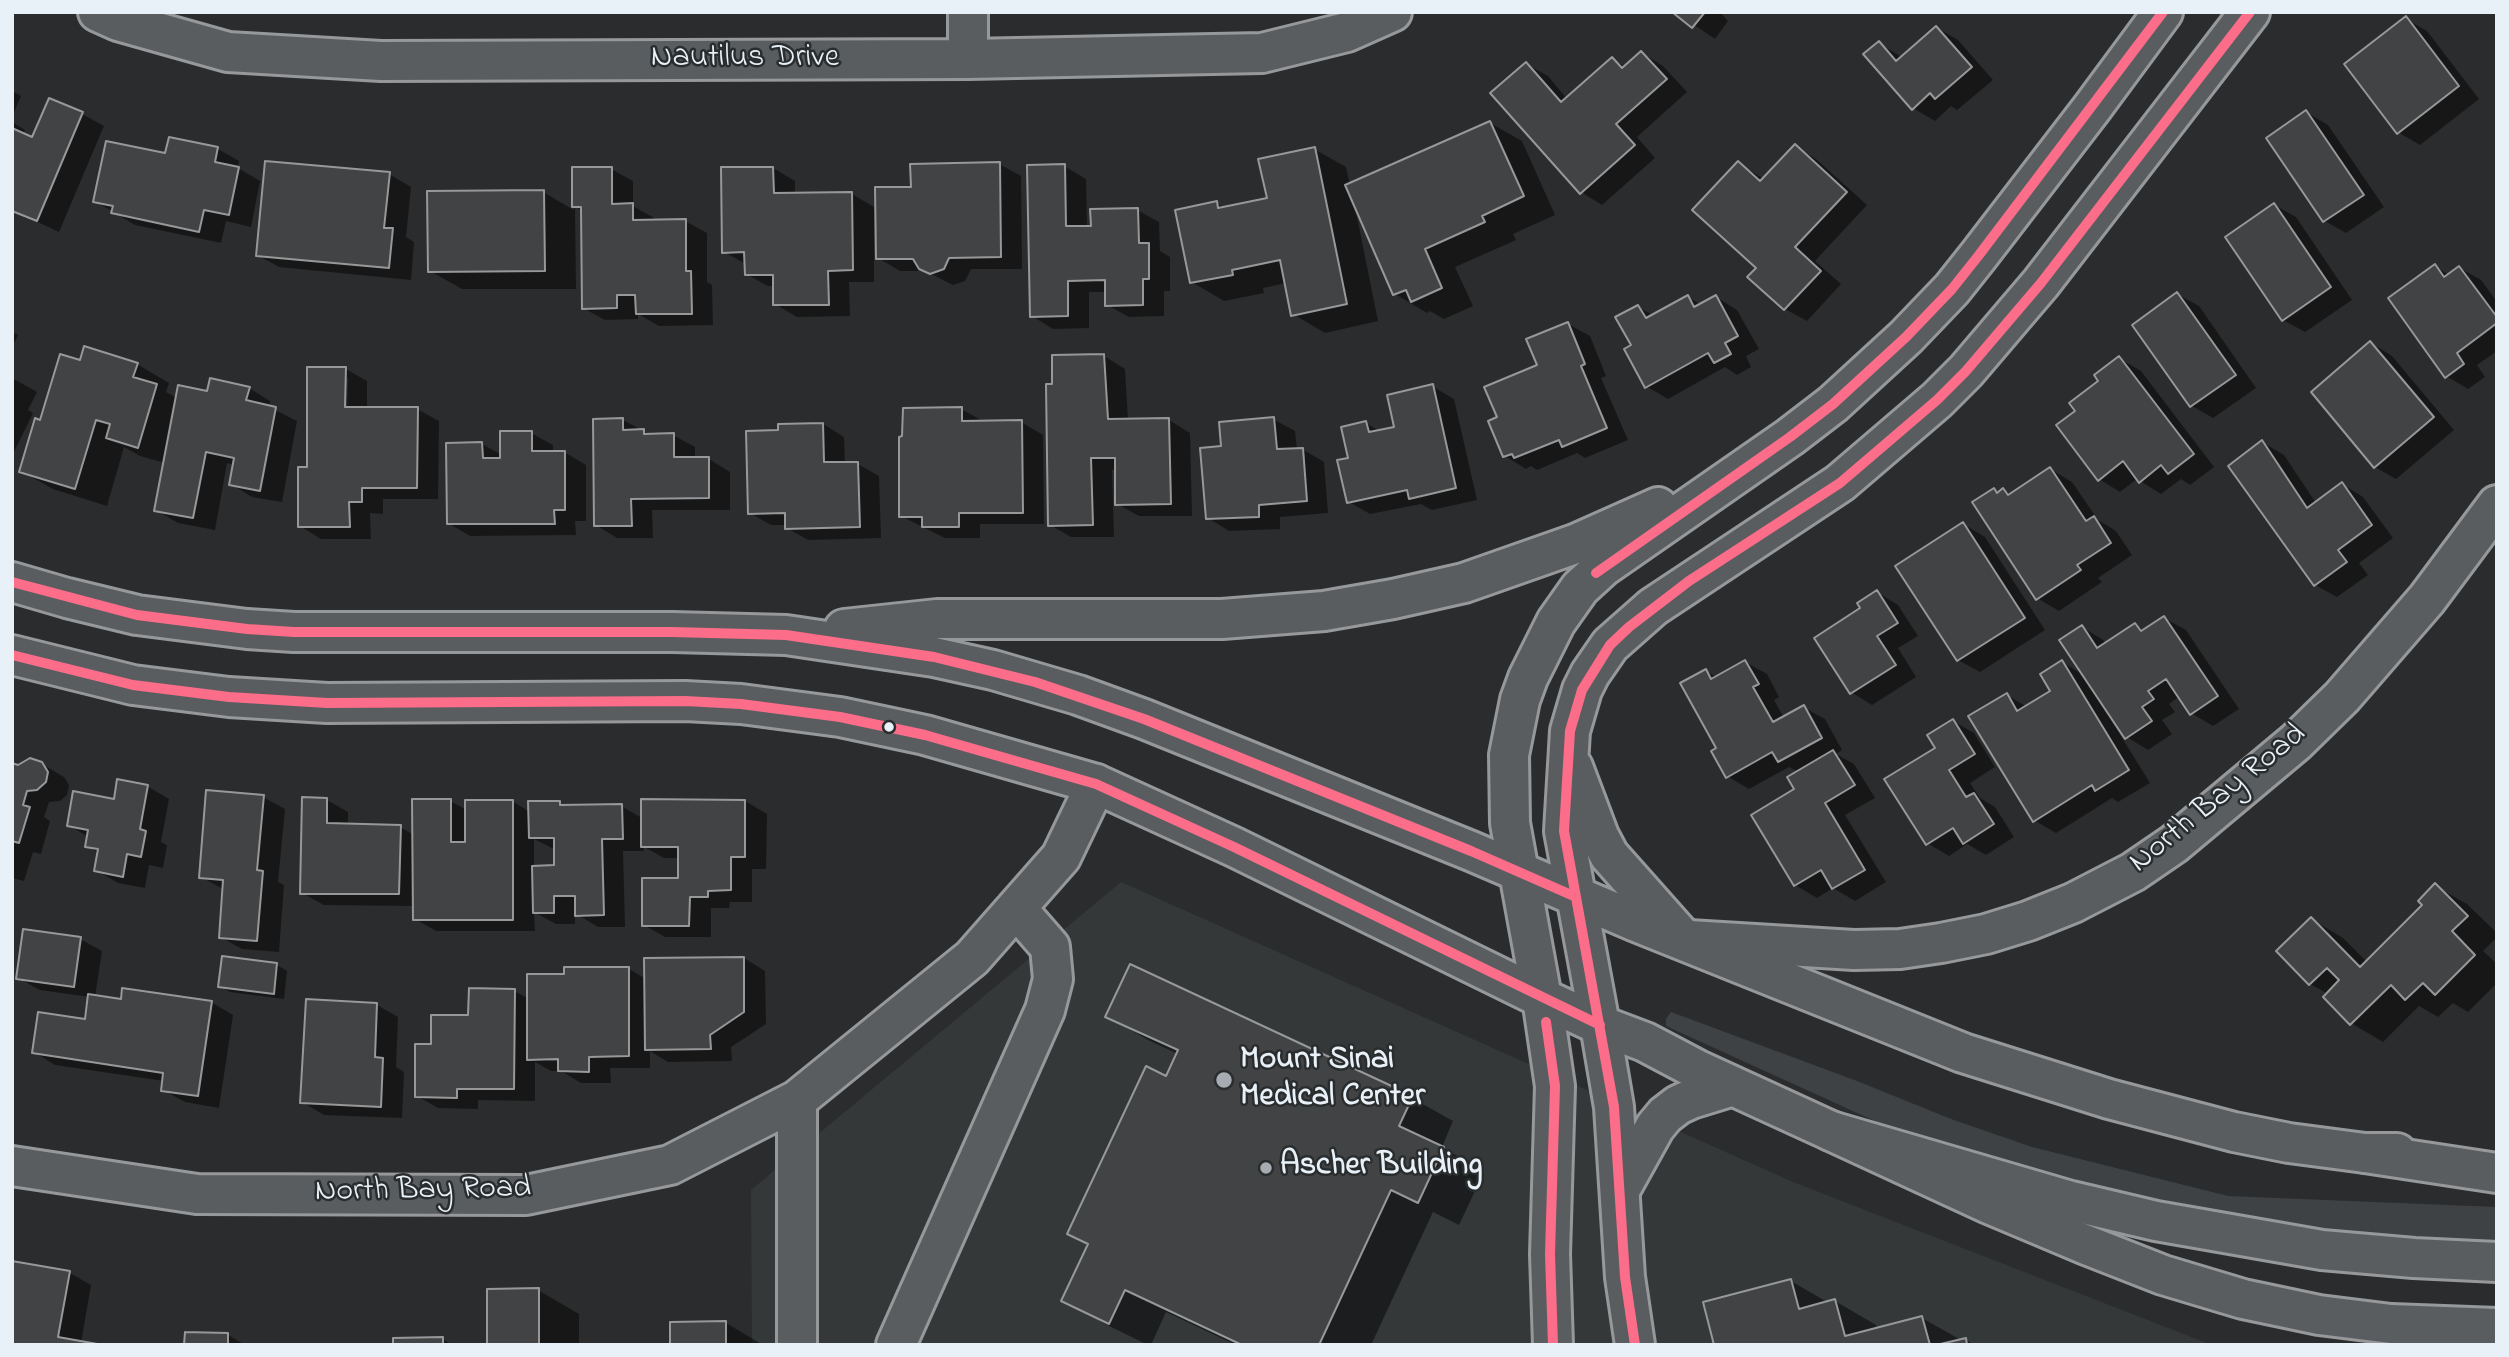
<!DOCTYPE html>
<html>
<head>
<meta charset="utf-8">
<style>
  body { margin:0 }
  #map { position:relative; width:2509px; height:1357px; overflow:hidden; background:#2b2c2d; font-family:"Indie Flower",sans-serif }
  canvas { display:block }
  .frame { position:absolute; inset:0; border:14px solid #e8f1f8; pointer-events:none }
</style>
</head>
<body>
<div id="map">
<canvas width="2509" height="1357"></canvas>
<div class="frame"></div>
</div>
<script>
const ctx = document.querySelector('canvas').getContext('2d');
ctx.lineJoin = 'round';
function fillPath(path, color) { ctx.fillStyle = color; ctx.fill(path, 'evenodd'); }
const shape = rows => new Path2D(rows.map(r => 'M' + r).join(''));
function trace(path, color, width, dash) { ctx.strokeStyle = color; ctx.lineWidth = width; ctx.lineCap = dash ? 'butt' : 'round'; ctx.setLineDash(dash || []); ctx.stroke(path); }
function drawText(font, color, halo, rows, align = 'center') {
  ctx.font = font + ' "Indie Flower",sans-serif'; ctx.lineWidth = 5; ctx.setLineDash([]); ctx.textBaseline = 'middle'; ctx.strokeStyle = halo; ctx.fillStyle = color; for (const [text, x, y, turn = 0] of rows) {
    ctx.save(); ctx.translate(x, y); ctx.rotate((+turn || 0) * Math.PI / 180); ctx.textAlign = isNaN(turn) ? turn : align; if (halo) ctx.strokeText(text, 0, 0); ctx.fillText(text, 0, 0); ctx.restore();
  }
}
const built = shape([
  [1121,882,1793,1182,2212,1345,752,1345,751,1190]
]);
const green = shape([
  [1671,1012,1857,1081,1951,1119,2032,1147,2228,1196,2497,1207,2497,1251,2283,1234,1992,1164,1877,1122,1666,1026,1666,1019]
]);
const shadow = shape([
  [1675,12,1720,12,1728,21,1715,39],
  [2406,19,2427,31,2479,99,2420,145,2398,132],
  [1937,28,1958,40,1993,80,1957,110,1951,106,1935,121,1913,108,1879,43,1903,58],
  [1642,53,1663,66,1687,92,1637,137,1655,158,1602,205,1581,192,1526,64,1548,76,1567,99,1612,59,1626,67],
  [12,91,21,96,12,117],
  [2306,112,2328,125,2384,207,2346,233,2325,221,2268,138],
  [82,114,104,126,59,232,12,210,12,122,25,130,23,135,33,139],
  [1490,123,1522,141,1555,215,1513,234,1516,240,1455,267,1473,306,1444,319,1430,311,1427,313,1395,294,1355,207,1378,321,1325,333,1293,314,1286,283,1263,288,1264,293,1224,301,1192,282,1216,203,1225,208,1269,199,1314,149,1346,167,1350,185],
  [170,139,218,149,239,161,238,168,260,181,251,227,226,221,221,243,135,225,95,201,166,155],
  [1795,146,1816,159,1867,205,1815,261,1841,284,1807,321,1785,309,1750,277,1758,268,1738,163,1764,179],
  [999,164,1021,176,1022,269,971,269,965,281,953,285,925,271,900,271,878,258,913,189],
  [1064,166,1086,179,1087,227,1093,227,1137,210,1159,222,1160,251,1170,257,1170,291,1164,291,1164,316,1129,317,1107,305,1107,292,1089,292,1089,328,1053,329,1032,316],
  [773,168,795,181,795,195,852,194,874,207,874,282,849,282,850,316,797,317,775,304,775,286,768,286,746,274,746,264,724,252],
  [573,169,611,169,633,181,633,206,654,218,654,221,685,221,707,233,707,282,712,285,713,325,659,326,638,314,638,319,605,320,583,308,582,211,575,206,576,289,462,289,430,271,543,192,574,210],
  [389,174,411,187,406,237,414,242,411,280,279,267,257,255],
  [2274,205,2296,217,2352,300,2305,332,2283,320],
  [2435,266,2449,275,2460,268,2481,280,2497,302,2497,351,2477,365,2485,377,2468,389,2446,376],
  [2177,294,2199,306,2256,388,2213,418,2192,406,2134,325],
  [1688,297,1702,305,1716,297,1737,310,1759,349,1746,356,1751,367,1737,375,1725,367,1668,399,1646,386,1633,346,1638,307,1653,315],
  [1568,324,1590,336,1606,376,1601,378,1628,440,1585,458,1577,453,1537,470,1531,466,1526,469,1505,456,1499,417],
  [12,332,18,335,12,347],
  [2371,343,2392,356,2454,430,2396,479,2375,467],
  [1104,356,1125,369,1128,420,1169,420,1190,433,1192,516,1139,516,1117,504,1117,469,1112,470,1114,537,1071,537,1050,525,1054,386],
  [2119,358,2141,371,2214,467,2190,485,2181,479,2161,494,2137,479,2120,492,2099,479,2077,411],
  [81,362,137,364,169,383,166,392,177,398,249,388,270,401,269,407,297,421,282,502,252,497,231,484,234,465,227,463,215,530,178,523,156,510,165,463,140,456,124,447,107,506,53,489,21,471,42,422],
  [346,369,367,381,367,409,417,409,439,421,438,499,383,499,383,514,370,513,371,539,321,539,300,526,309,469],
  [344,378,348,378,347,416,343,416],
  [12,378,37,392,28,410,33,413,12,456],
  [1432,386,1454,399,1477,500,1432,510,1421,504,1370,514,1349,502,1350,459,1366,423,1381,432,1396,428],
  [961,409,983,421,1021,422,1043,435,1044,524,980,524,980,538,945,538,901,516],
  [1273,419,1295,431,1297,450,1302,449,1324,462,1328,513,1280,517,1280,529,1229,531,1208,518],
  [623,420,651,435,673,435,695,447,695,459,709,459,730,472,730,510,652,510,653,538,617,538,596,525],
  [823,424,844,437,845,464,858,464,879,476,881,538,808,540,787,528,787,525,771,525,750,513,780,432],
  [531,433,553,445,553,453,564,452,586,465,586,521,575,521,576,535,470,536,448,523,482,444,502,455],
  [2262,442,2284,455,2316,503,2342,484,2363,497,2393,538,2359,563,2368,575,2337,597,2315,585],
  [2050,469,2072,482,2098,520,2116,531,2132,555,2098,578,2102,582,2059,611,2037,598,1994,490,1999,494,2003,490,2011,495],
  [1963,524,1985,537,2045,630,1980,672,1958,660],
  [1877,592,1898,605,1918,636,1898,648,1916,677,1872,705,1851,692,1863,609],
  [2164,618,2186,630,2239,709,2213,726,2191,713,2180,696,2169,704,2175,712,2162,720,2172,734,2148,750,2127,737,2114,718,2111,720,2150,783,2118,802,2112,798,2056,833,2034,820,2007,695,2027,707,2053,691,2062,662,2085,676,2082,627,2103,640,2106,644,2135,625,2146,631],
  [1745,662,1767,674,1779,697,1774,700,1784,718,1803,707,1825,719,1842,750,1836,754,1854,764,1875,798,1845,815,1886,882,1855,901,1833,888,1817,898,1795,885,1799,772,1789,767,1749,789,1727,776,1719,749,1706,671,1718,678],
  [1953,721,1974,733,1995,767,1970,783,1980,798,1995,807,2014,837,1986,855,1967,844,1949,856,1927,843],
  [42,764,64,777,69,785,67,795,60,801,49,802,44,817,50,821,41,854,33,852,24,881,12,878,12,765,18,767],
  [147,786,169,799,161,842,167,845,163,868,149,865,145,888,118,883,96,870,99,853,87,846,88,837,69,825],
  [263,797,285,809,278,882,284,885,279,952,242,949,220,937,223,889,201,877],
  [327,800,348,812,348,825,400,827,414,835,450,801,467,810,512,801,530,812,559,802,566,807,621,806,642,818,745,801,767,814,766,869,752,869,752,902,730,902,729,908,711,908,711,937,665,937,644,925,680,880,680,858,664,858,644,847,644,851,623,851,625,927,598,927,575,913,575,924,556,924,534,912,535,931,436,931,415,919,415,906,324,905,302,893],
  [534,839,556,850,556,867,534,867],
  [2435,886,2467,904,2497,933,2497,937,2483,951,2497,964,2497,983,2468,1012,2453,1003,2438,1017,2419,1006,2383,1042,2351,1023,2328,994,2310,984,2311,919,2343,938,2367,962,2425,905],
  [80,939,102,951,95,997,122,1001,211,1002,233,1015,219,1108,185,1102,163,1090,164,1081,55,1065,34,1052,87,1021,90,997,40,990,18,978],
  [223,958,277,965,287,971,284,999,230,992,220,986],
  [744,958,765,971,766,1024,731,1047,732,1061,668,1062,650,1051,650,1068,610,1068,611,1083,581,1083,561,1071,551,1071,535,1062,535,1101,478,1100,478,1109,438,1108,417,1096,433,1046,470,1017,514,991,529,999,566,975,629,969,646,979],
  [548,1058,566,1058,566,1061,548,1061],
  [377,1005,398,1017,396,1067,404,1072,402,1118,324,1115,302,1102],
  [1107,1016,1412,1098,1453,1121,1442,1147,1484,1172,1459,1225,1433,1212,1371,1345,1236,1345,1166,1312,1151,1345,1148,1345,1105,1324,1064,1300,1178,1054,1148,1040],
  [12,1262,70,1273,91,1285,81,1343,12,1345],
  [1791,1281,1829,1303,1835,1301,1876,1325,1877,1329,1922,1318,1961,1340,1965,1339,1974,1345,1716,1345],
  [538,1290,579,1314,579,1345,489,1345],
  [726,1323,763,1345,672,1345],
  [228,1335,245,1345,186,1345],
  [442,1339,453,1345,394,1345]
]);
const building = shape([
  [1672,12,1705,12,1692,28,1672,12],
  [2406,16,2459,86,2397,134,2344,64,2406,16],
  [1936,26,1972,67,1935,99,1930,93,1912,110,1863,54,1879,41,1896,61,1936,26],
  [1641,51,1667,79,1616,124,1635,145,1580,194,1490,93,1526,62,1561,102,1612,57,1622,68,1641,51],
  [49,98,83,112,37,221,12,211,12,128,32,137,49,98],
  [2306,110,2364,195,2323,222,2266,138,2306,110],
  [1490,121,1524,196,1482,216,1485,222,1425,249,1442,288,1411,302,1406,290,1393,295,1345,185,1490,121],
  [169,137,218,147,215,162,239,167,229,215,204,210,199,232,111,213,113,206,93,202,106,141,165,153,169,137],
  [1795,144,1847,192,1795,247,1821,271,1784,310,1747,277,1756,268,1692,210,1738,161,1760,181,1795,144],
  [1315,147,1347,304,1291,316,1280,260,1232,270,1233,275,1190,283,1175,210,1217,201,1218,208,1267,198,1258,159,1315,147],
  [265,161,390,172,384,228,393,228,389,268,256,256,265,161],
  [1000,162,1001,257,949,258,944,269,930,274,919,269,913,259,876,259,875,187,911,187,910,164,1000,162],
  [1065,164,1066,226,1091,226,1090,209,1138,208,1139,243,1149,243,1149,279,1143,279,1143,305,1105,306,1105,280,1068,281,1068,316,1030,317,1027,165,1065,164],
  [572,167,612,167,612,204,633,203,633,220,686,219,686,271,691,271,692,314,636,314,635,295,617,295,617,308,582,309,581,207,572,207,572,167],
  [721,167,773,167,774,193,852,192,853,270,828,271,829,305,773,305,773,275,745,275,744,252,722,253,721,167],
  [544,190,545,271,428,272,427,191,544,190],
  [2274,203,2331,287,2282,321,2225,237,2274,203],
  [2435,264,2444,277,2459,266,2497,317,2497,323,2457,353,2464,364,2445,378,2388,298,2435,264],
  [2177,292,2236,375,2190,407,2132,325,2177,292],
  [1688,295,1694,307,1716,295,1738,336,1725,343,1731,354,1714,363,1708,353,1645,388,1624,349,1631,345,1615,317,1638,305,1646,318,1688,295],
  [1568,322,1585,364,1581,366,1607,428,1562,447,1559,440,1514,458,1512,454,1503,457,1488,421,1497,417,1484,387,1537,365,1526,339,1568,322],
  [2370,341,2434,417,2374,468,2311,392,2370,341],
  [84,346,138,363,133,377,157,384,138,448,106,438,110,424,96,420,75,489,19,472,35,418,40,420,60,354,80,360,84,346],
  [1104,354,1108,419,1169,418,1171,504,1115,505,1115,458,1091,458,1093,525,1048,526,1046,384,1052,384,1052,355,1104,354],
  [2119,356,2194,454,2168,474,2161,465,2139,483,2123,461,2098,481,2056,425,2075,411,2069,403,2098,381,2094,375,2119,356],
  [307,367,346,367,345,407,418,407,417,488,362,488,362,502,349,502,350,527,298,527,298,467,307,467,307,367],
  [210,378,250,387,246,400,276,407,260,491,229,485,234,458,206,452,193,518,154,511,178,385,207,391,210,378],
  [1433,384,1456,488,1409,499,1407,490,1347,503,1337,460,1348,458,1341,427,1366,421,1369,432,1394,427,1387,395,1433,384],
  [962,407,962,421,1022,420,1023,513,959,513,959,527,922,527,922,517,899,517,899,437,902,436,903,408,962,407],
  [1274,417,1277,449,1303,448,1307,501,1259,505,1259,517,1206,519,1200,448,1221,446,1219,422,1274,417],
  [623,418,623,430,644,429,644,434,674,433,674,457,709,457,709,498,631,499,632,526,594,526,593,419,623,418],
  [823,423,824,462,858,462,860,527,785,529,785,513,748,514,746,431,778,430,778,424,823,423],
  [500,431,532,431,532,451,565,451,565,510,554,510,555,524,447,524,446,443,482,442,483,458,500,458,500,431],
  [2262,440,2307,508,2342,482,2372,525,2338,550,2347,562,2314,586,2228,466,2262,440],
  [2050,467,2086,521,2094,516,2111,543,2077,565,2081,570,2036,600,1972,502,1994,488,1997,493,2003,488,2008,495,2050,467],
  [1963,522,2025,618,1957,661,1895,566,1963,522],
  [1877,590,1898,623,1877,636,1896,665,1850,694,1814,638,1860,608,1857,603,1877,590],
  [2164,616,2218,696,2190,715,2166,679,2148,691,2154,699,2142,707,2152,721,2125,739,2059,640,2082,625,2097,648,2135,623,2141,631,2164,616],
  [1745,660,1759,684,1753,687,1773,722,1804,705,1822,738,1778,762,1772,752,1726,778,1711,751,1716,748,1680,683,1706,669,1711,679,1745,660],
  [2062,660,2129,770,2095,791,2092,785,2033,822,1968,716,2007,693,2017,711,2050,691,2040,674,2062,660],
  [1953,719,1975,754,1949,770,1966,797,1974,793,1994,824,1963,844,1953,828,1926,845,1884,779,1935,748,1927,735,1953,719],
  [1833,750,1855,785,1825,803,1865,870,1832,889,1821,870,1794,886,1751,815,1794,789,1787,777,1833,750],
  [30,758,42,762,48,772,46,782,37,790,27,791,23,805,30,807,19,843,12,841,12,763,18,765,30,758],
  [117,779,148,785,140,829,146,831,141,857,127,854,123,877,94,871,98,849,85,847,88,830,67,826,73,791,114,799,117,779],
  [206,790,264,795,257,870,263,871,257,941,219,938,223,880,199,878,206,790],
  [302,797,327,798,327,823,401,825,399,894,300,894,302,797],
  [412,799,451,799,451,842,465,842,465,800,513,800,513,920,413,920,412,799],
  [641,799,745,800,745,857,731,857,731,890,708,891,708,897,690,897,689,926,642,926,642,878,678,878,678,847,641,847,641,799],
  [528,801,560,801,560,805,622,804,623,839,602,839,604,915,575,916,575,896,554,896,554,913,533,913,532,866,554,865,554,838,529,838,528,801],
  [2435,883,2468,916,2452,931,2475,955,2435,995,2423,983,2405,1000,2391,985,2350,1025,2323,997,2339,980,2327,968,2309,985,2276,951,2311,917,2360,967,2422,905,2418,901,2435,883],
  [23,929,81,937,74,987,16,979,23,929],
  [222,956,277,963,274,994,218,987,222,956],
  [744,957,744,1012,710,1035,711,1049,645,1050,644,958,744,957],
  [1130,964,1413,1096,1399,1126,1444,1147,1418,1203,1391,1190,1319,1345,1242,1345,1125,1290,1109,1324,1061,1301,1088,1244,1067,1234,1146,1066,1166,1076,1178,1050,1105,1017,1130,964],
  [564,967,629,967,629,1056,589,1057,589,1072,558,1071,558,1059,527,1060,527,974,564,974,564,967],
  [122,988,212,1001,198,1096,161,1091,163,1073,32,1053,38,1012,85,1019,88,994,121,999,122,988],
  [469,988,515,989,514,1089,457,1089,457,1098,415,1097,415,1044,431,1044,431,1015,468,1015,469,988],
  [306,999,377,1003,375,1057,383,1058,381,1107,300,1103,306,999],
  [12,1261,70,1271,58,1337,103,1345,12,1345,12,1261],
  [1791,1279,1799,1309,1835,1299,1845,1336,1922,1316,1930,1345,1714,1345,1703,1302,1791,1279],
  [539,1288,539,1345,487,1345,487,1289,539,1288],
  [726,1321,726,1345,670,1345,670,1322,726,1321],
  [185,1332,228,1333,228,1345,184,1345,185,1332],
  [443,1337,443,1345,393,1345,393,1338,443,1337],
  [1966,1338,1967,1345,1936,1345,1966,1338]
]);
const minor = shape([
  [98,12,118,21,228,52,381,61,968,59,1262,53,1347,32,1392,12],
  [968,59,968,12],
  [1689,940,1854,950,1900,949,1941,943,1986,934,2028,921,2073,903,2133,872,2174,844,2296,742,2342,697,2427,599,2497,505],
  [1542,998,1555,1086,1550,1254,1553,1345],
  [1600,1025,1614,1107,1625,1277,1635,1345],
  [797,1100,797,1345],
  [12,1166,197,1194,526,1195,670,1165,797,1100,972,958,1061,857,1096,784],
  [896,1345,1045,1010,1053,979,1050,947,1016,908]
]);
const major = shape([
  [12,582,67,598,137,615,247,629,294,632,672,632,786,635,934,657,993,670,1078,695,1144,719,1471,851,1634,921,1963,1053,2109,1099,2234,1132,2289,1143,2365,1153,2397,1153],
  [844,629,937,619,1222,619,1324,611,1393,599,1464,583,1575,544,1658,507],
  [12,655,133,685,229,697,327,703,685,701,741,704,840,717,925,735,1096,784,1234,847,1542,998,1600,1025,1645,1042,1698,1070,1831,1131,2071,1201,2156,1221,2322,1250,2414,1258,2497,1262],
  [1573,767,1599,836,1609,855,1680,935],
  [1542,998,1510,823,1509,755,1520,700,1528,678,1556,622,1580,588,1603,567,1790,437,1833,404,1906,337,1952,289,1979,255,2092,108,2163,12],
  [1600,1025,1564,831,1570,731,1582,690,1590,674,1610,645,1653,607,1840,483,1937,400,1966,371,2041,283,2250,12],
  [1620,1190,1655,1127,1665,1115,1678,1105,1691,1099,1733,1086]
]);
const highway = shape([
  [1831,1131,1989,1204,2084,1244,2163,1275,2243,1299,2319,1315,2391,1324,2497,1328],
  [2365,1153,2497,1173]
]);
const bus1 = shape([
  [1596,573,1790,437,1833,404,1906,337,1952,289,1979,255,2163,12],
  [12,582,137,615,247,629,294,632,672,632,786,635,934,657,1035,682,1144,719,1471,851,1576,897],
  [12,655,133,685,229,697,327,703,685,701,741,704,840,717,925,735,1096,784,1234,847,1600,1025],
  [1546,1022,1555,1086,1550,1254,1553,1345],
  [1635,1345,1625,1277,1614,1107,1564,831,1570,731,1582,690,1610,645,1629,627,1689,581,1840,483,1937,400,1966,371,2041,283,2250,12]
]);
const markers = [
  [889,727,6,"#e8f1f8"],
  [1224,1080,9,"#a6acb1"],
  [1266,1168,7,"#a6acb1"]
];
const streetNames = [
  ["Nautilus Drive",745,60],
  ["North Bay Road",2219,800,-39],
  ["North Bay Road",423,1192,-1]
];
const poiNames = [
  ["Mount Sinai",1240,1062],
  ["Medical Center",1240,1099],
  ["Ascher Building",1280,1168]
];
fillPath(built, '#353839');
fillPath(green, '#3f4244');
fillPath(shadow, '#0007');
fillPath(building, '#424344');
trace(building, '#96989a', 2);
trace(minor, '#96989a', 44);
trace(major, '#96989a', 44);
trace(highway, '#96989a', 44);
trace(minor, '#5a5d60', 38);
trace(major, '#5a5d60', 38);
trace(highway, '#5a5d60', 38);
trace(bus1, '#fb6d88', 10);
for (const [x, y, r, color] of markers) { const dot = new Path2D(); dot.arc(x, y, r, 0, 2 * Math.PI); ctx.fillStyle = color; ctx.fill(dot); trace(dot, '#2a2d2e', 2.5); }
drawText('32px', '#e8f1f8', '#2a2d2e', streetNames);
drawText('bold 32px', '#e8f1f8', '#2a2d2e', poiNames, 'left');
</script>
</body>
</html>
